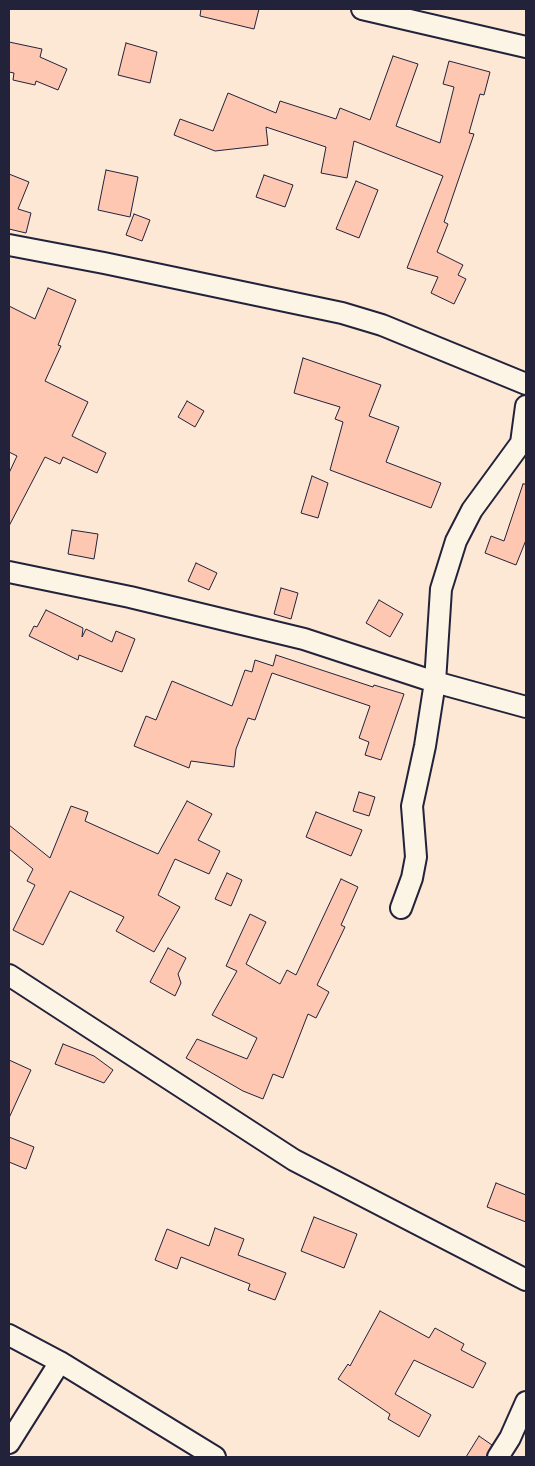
<!DOCTYPE html>
<html>
<head>
<meta charset="utf-8">
<style>
  body { margin:0 }
  #map { position:relative; width:535px; height:1466px; overflow:hidden; background:#fde7d5; font-family:"Indie Flower",sans-serif }
  canvas { display:block }
  .frame { position:absolute; inset:0; border:10px solid #22223b; pointer-events:none }
</style>
</head>
<body>
<div id="map">
<canvas width="535" height="1466"></canvas>
<div class="frame"></div>
</div>
<script>
const ctx = document.querySelector('canvas').getContext('2d');
ctx.lineJoin = 'round';
function fillPath(path, color) { ctx.fillStyle = color; ctx.fill(path, 'evenodd'); }
const shape = rows => new Path2D(rows.map(r => 'M' + r).join(''));
function trace(path, color, width, dash) { ctx.strokeStyle = color; ctx.lineWidth = width; ctx.lineCap = dash ? 'butt' : 'round'; ctx.setLineDash(dash || []); ctx.stroke(path); }
const building = shape([
  [201,9,259,9,254,29,200,16,201,9],
  [9,42,42,49,40,57,67,69,58,90,36,81,35,85,13,80,14,73,9,72,9,42],
  [126,43,157,52,150,83,118,75,126,43],
  [393,56,418,64,396,126,440,143,454,87,443,84,449,61,490,72,484,95,480,94,469,133,474,134,444,222,448,224,437,252,463,265,458,275,466,279,454,304,431,293,438,277,407,268,443,176,354,141,347,178,321,173,326,147,266,127,268,145,215,151,174,135,180,119,213,131,228,93,276,113,280,101,336,119,340,108,370,120,393,56],
  [106,170,138,177,130,217,98,210,106,170],
  [9,174,29,182,18,209,31,213,26,233,9,229,9,174],
  [264,175,293,185,285,207,256,197,264,175],
  [356,181,378,190,359,238,336,229,356,181],
  [134,214,150,220,142,241,126,235,134,214],
  [48,288,76,300,58,345,61,346,45,381,88,402,72,436,106,453,97,473,63,457,60,464,45,457,9,526,9,473,17,456,9,452,9,306,35,319,48,288],
  [303,358,381,385,369,416,399,427,386,462,441,483,431,508,330,470,343,422,335,419,340,407,294,393,303,358],
  [187,401,204,411,195,427,178,417,187,401],
  [312,476,328,483,318,518,301,513,312,476],
  [523,484,526,484,526,540,516,565,485,553,491,536,504,541,523,484],
  [72,530,98,534,94,559,68,554,72,530],
  [196,563,217,573,209,590,188,581,196,563],
  [281,588,298,593,291,619,274,614,281,588],
  [379,600,403,614,390,637,366,623,379,600],
  [46,610,83,628,82,637,86,629,112,642,116,631,135,639,122,672,79,655,78,660,29,636,34,626,37,627,46,610],
  [276,655,373,687,374,685,404,694,381,760,365,755,369,742,359,738,370,706,272,673,255,720,248,718,236,749,234,767,191,761,189,768,134,746,146,716,156,720,172,681,232,706,245,670,252,672,255,660,273,666,276,655],
  [359,792,375,797,369,816,353,811,359,792],
  [187,801,212,814,198,840,220,851,209,874,175,859,158,895,180,907,154,952,116,931,124,917,70,891,43,945,13,930,35,885,27,881,33,869,9,849,9,825,50,858,71,806,88,812,85,821,158,854,187,801],
  [316,812,362,830,351,856,306,837,316,812],
  [227,873,242,880,231,906,215,899,227,873],
  [341,879,358,887,341,925,345,927,317,985,329,992,316,1018,308,1014,283,1078,273,1074,263,1099,243,1091,186,1058,197,1039,247,1059,257,1038,212,1015,237,971,226,966,250,914,266,922,246,964,280,984,287,970,296,975,341,879],
  [168,948,186,958,178,974,181,983,175,996,150,982,168,948],
  [63,1044,94,1056,113,1070,104,1083,55,1064,63,1044],
  [9,1060,31,1070,9,1118,9,1060],
  [9,1137,34,1147,26,1169,9,1162,9,1137],
  [496,1183,526,1195,526,1222,487,1207,496,1183],
  [314,1217,357,1234,344,1268,301,1251,314,1217],
  [215,1228,244,1239,238,1255,286,1273,275,1300,248,1290,250,1284,181,1257,177,1269,155,1260,167,1229,209,1246,215,1228],
  [380,1311,429,1338,435,1328,464,1344,461,1350,486,1363,473,1388,414,1360,395,1394,431,1415,419,1437,388,1419,390,1414,338,1379,348,1364,350,1366,380,1311],
  [479,1436,492,1445,486,1457,466,1457,479,1436]
]);
const minor = shape([
  [362,9,526,47],
  [9,245,104,263,342,313,382,325,526,384],
  [9,572,130,597,304,639,435,682,526,707],
  [401,908,412,878,416,857,412,806,425,746,435,682,441,589,456,541,472,510,521,443,526,406],
  [9,975,294,1160,526,1280],
  [9,1335,60,1362,215,1457],
  [9,1443,60,1362],
  [498,1457,510,1438,526,1402]
]);
fillPath(building, '#fec7b1');
trace(building, '#22223b', 1);
trace(minor, '#22223b', 24);
trace(minor, '#fcf5e5', 20);
</script>
</body>
</html>
